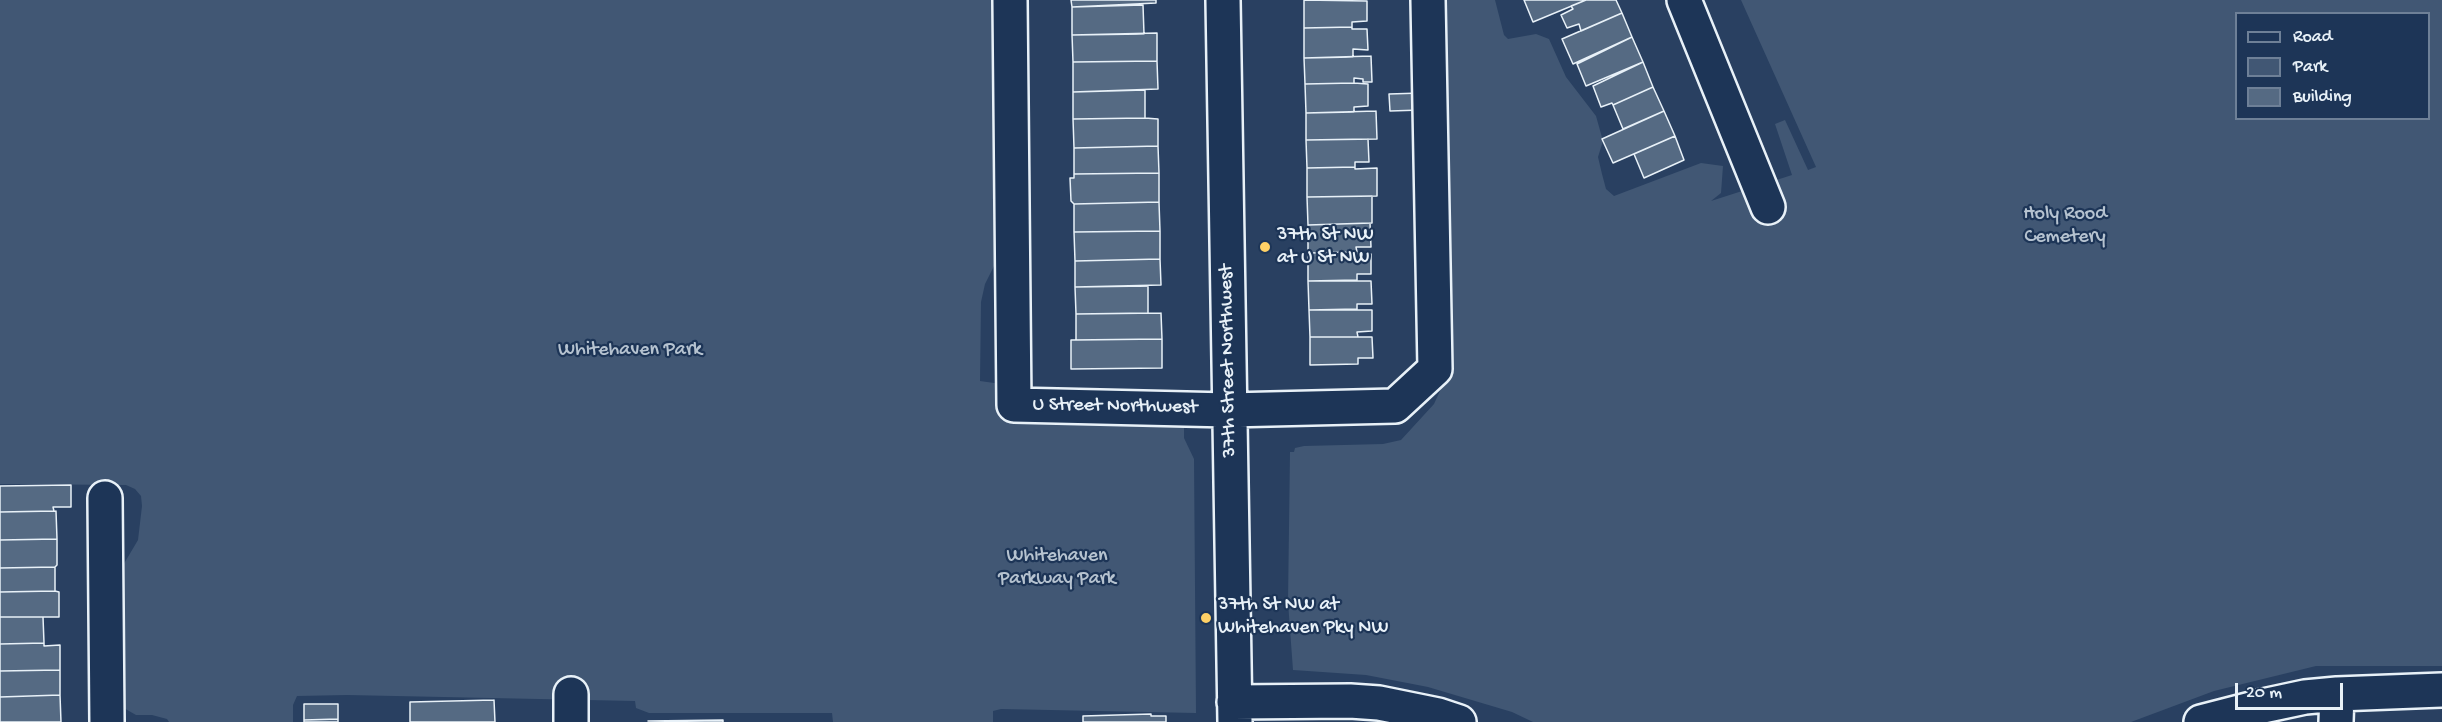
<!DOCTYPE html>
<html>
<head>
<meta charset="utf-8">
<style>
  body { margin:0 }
  #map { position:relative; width:2442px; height:722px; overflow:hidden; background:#294061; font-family:"Gochi Hand",sans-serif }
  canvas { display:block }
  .legend { position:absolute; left:2235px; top:12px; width:195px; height:108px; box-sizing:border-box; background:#1d3557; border:2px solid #6e8097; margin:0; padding:8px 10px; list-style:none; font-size:18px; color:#e8f1f8 }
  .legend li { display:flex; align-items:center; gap:12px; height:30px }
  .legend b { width:30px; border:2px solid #6e8097 }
  .scale { position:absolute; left:2235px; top:683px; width:108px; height:27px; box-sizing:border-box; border:3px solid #e8f1f8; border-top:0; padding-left:8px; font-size:18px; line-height:21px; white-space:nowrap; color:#e8f1f8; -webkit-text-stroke:4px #1d3557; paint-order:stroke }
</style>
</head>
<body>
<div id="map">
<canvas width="2442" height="722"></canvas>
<ul class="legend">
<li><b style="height:8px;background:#1d3557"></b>Road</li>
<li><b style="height:16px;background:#415774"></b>Park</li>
<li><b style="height:16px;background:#556a83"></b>Building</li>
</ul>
<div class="scale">20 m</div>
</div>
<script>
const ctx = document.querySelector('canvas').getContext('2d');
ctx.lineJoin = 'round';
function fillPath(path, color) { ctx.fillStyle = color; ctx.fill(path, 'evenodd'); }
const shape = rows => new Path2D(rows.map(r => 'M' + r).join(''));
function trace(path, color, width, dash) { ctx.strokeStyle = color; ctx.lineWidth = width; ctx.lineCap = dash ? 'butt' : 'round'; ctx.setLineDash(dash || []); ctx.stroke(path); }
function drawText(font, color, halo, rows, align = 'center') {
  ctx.font = font + ' "Gochi Hand",sans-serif'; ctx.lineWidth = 4.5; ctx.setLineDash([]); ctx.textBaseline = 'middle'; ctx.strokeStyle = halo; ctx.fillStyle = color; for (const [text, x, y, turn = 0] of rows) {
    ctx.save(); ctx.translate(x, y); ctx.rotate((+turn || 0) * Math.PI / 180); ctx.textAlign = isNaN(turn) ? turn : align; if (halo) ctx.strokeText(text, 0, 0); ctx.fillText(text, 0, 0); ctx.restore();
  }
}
const green = shape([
  [0,0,995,0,994,266,985,284,981,302,980,381,1051,391,1184,396,1184,438,1194,459,1196,713,1001,709,993,711,993,722,833,722,832,713,649,713,636,708,635,701,347,695,297,696,293,705,293,722,169,722,167,719,152,715,136,715,122,707,122,567,138,540,142,506,141,496,135,489,126,485,0,484],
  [1446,0,1495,0,1504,35,1508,39,1536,34,1549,39,1566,77,1596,116,1603,141,1598,157,1602,174,1606,189,1614,196,1701,163,1723,166,1721,193,1711,201,1792,175,1775,124,1785,120,1808,170,1816,167,1741,0,2442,0,2442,666,2316,666,2214,691,2131,722,1533,722,1512,712,1428,687,1366,675,1293,670,1288,602,1290,452,1294,452,1295,448,1304,446,1383,444,1401,440,1434,404,1450,369],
  [2236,14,2428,14,2428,118,2236,118]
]);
const building = shape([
  [1071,0,1156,0,1156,3,1072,7,1071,0],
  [1304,0,1367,1,1367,21,1352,22,1352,27,1304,28,1304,0],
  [1524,0,1586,0,1533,22,1524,0],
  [1586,0,1616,0,1622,13,1581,31,1579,24,1567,28,1561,15,1573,9,1571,6,1586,0],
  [1143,5,1144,34,1072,35,1072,7,1143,5],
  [1622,13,1632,37,1573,64,1562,39,1622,13],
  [1352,27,1352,29,1367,29,1368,50,1353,49,1353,57,1304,58,1304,28,1352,27],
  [1157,33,1157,61,1073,62,1072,35,1157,33],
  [1632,37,1643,62,1586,86,1577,64,1632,37],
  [1371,56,1372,82,1363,82,1363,79,1354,78,1354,83,1305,84,1304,58,1371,56],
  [1157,61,1158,89,1073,92,1073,62,1157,61],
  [1643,62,1653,87,1613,105,1612,103,1601,107,1593,86,1643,62],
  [1354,83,1368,84,1368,106,1354,107,1354,112,1306,113,1305,84,1354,83],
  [1653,87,1664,111,1623,129,1613,105,1653,87],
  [1145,90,1145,118,1073,119,1073,92,1145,90],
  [1421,93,1421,110,1390,111,1389,94,1421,93],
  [1376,111,1377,139,1306,140,1306,113,1376,111],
  [1664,111,1675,136,1613,163,1602,139,1664,111],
  [1145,118,1158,119,1158,146,1074,148,1073,119,1145,118],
  [1675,136,1684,160,1644,178,1634,154,1675,136],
  [1368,139,1369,162,1355,162,1355,167,1307,168,1306,140,1368,139],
  [1158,146,1159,173,1074,174,1074,148,1158,146],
  [1355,167,1355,169,1377,168,1377,196,1307,197,1307,168,1355,167],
  [1159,173,1159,202,1074,204,1071,201,1070,178,1074,178,1074,174,1159,173],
  [1372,196,1372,223,1308,225,1307,197,1372,196],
  [1159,202,1160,231,1074,232,1074,204,1159,202],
  [1370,223,1371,247,1356,247,1357,252,1308,253,1308,225,1370,223],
  [1160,231,1160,259,1075,261,1074,232,1160,231],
  [1357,252,1356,254,1371,254,1371,274,1357,274,1357,280,1308,281,1308,253,1357,252],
  [1160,259,1161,285,1075,287,1075,261,1160,259],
  [1308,281,1371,281,1372,304,1357,304,1357,309,1309,310,1308,281],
  [1148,286,1148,313,1076,314,1075,287,1148,286],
  [1309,310,1372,310,1372,331,1357,332,1358,337,1310,337,1309,310],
  [1161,313,1162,339,1076,340,1076,314,1161,313],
  [1310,337,1372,337,1373,358,1358,358,1358,364,1310,365,1310,337],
  [1162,339,1162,368,1071,369,1071,340,1162,339],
  [71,485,71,507,53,507,54,511,0,512,0,486,71,485],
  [56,511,57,539,0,540,0,512,56,511],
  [57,539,57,565,55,567,0,568,0,540,57,539],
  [55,567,55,591,0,592,0,568,55,567],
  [55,591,59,592,59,617,0,617,0,592,55,591],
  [0,617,43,617,44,643,0,644,0,617],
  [44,643,44,646,60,645,60,670,0,671,0,644,44,643],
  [60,670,60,695,0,697,0,671,60,670],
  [60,695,61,722,0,722,0,697,60,695],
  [494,700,495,722,410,722,410,702,494,700],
  [304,704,338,704,338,719,304,720,304,704],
  [1151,714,1151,716,1166,716,1166,722,1083,722,1083,716,1151,714],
  [338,719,338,722,304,722,304,720,338,719],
  [723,720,723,722,648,721,723,720]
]);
const minor = shape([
  [1010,0,1014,405,1229,410,1395,406,1435,369,1428,0],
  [1223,0,1235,722],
  [1684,0,1768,207],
  [105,498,107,722],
  [571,694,571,722],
  [1234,702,1350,701,1379,703,1438,715,1459,722],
  [2201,722,2263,706,2305,697,2337,694,2442,690],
  [2336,722,2337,694]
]);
const markers = [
  [1265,247,6,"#ffd166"],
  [1206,618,6,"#ffd166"]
];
const parkNames = [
  ["Holy Rood",2065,215],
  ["Cemetery",2065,238],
  ["Whitehaven Park",630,351],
  ["Whitehaven",1057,557],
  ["Parkway Park",1057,580]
];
const poiNames = [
  ["37th St NW",1277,236],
  ["at U St NW",1277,259],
  ["37th St NW at",1218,606],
  ["Whitehaven Pky NW",1218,629]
];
const streetNames = [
  ["37th Street Northwest",1229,361,-91],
  ["U Street Northwest",1115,407,1]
];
fillPath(green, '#415774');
fillPath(building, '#556a83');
trace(building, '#e8f1f8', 1.5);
trace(minor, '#e8f1f8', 38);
trace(minor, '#1d3557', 33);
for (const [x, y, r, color] of markers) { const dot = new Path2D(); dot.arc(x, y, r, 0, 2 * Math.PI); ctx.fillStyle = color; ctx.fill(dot); trace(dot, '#1d3557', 2); }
drawText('20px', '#b6c3d0', '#1d3557', parkNames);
drawText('20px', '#e8f1f8', '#1d3557', poiNames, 'left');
drawText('20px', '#e8f1f8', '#1d3557', streetNames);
</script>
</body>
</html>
